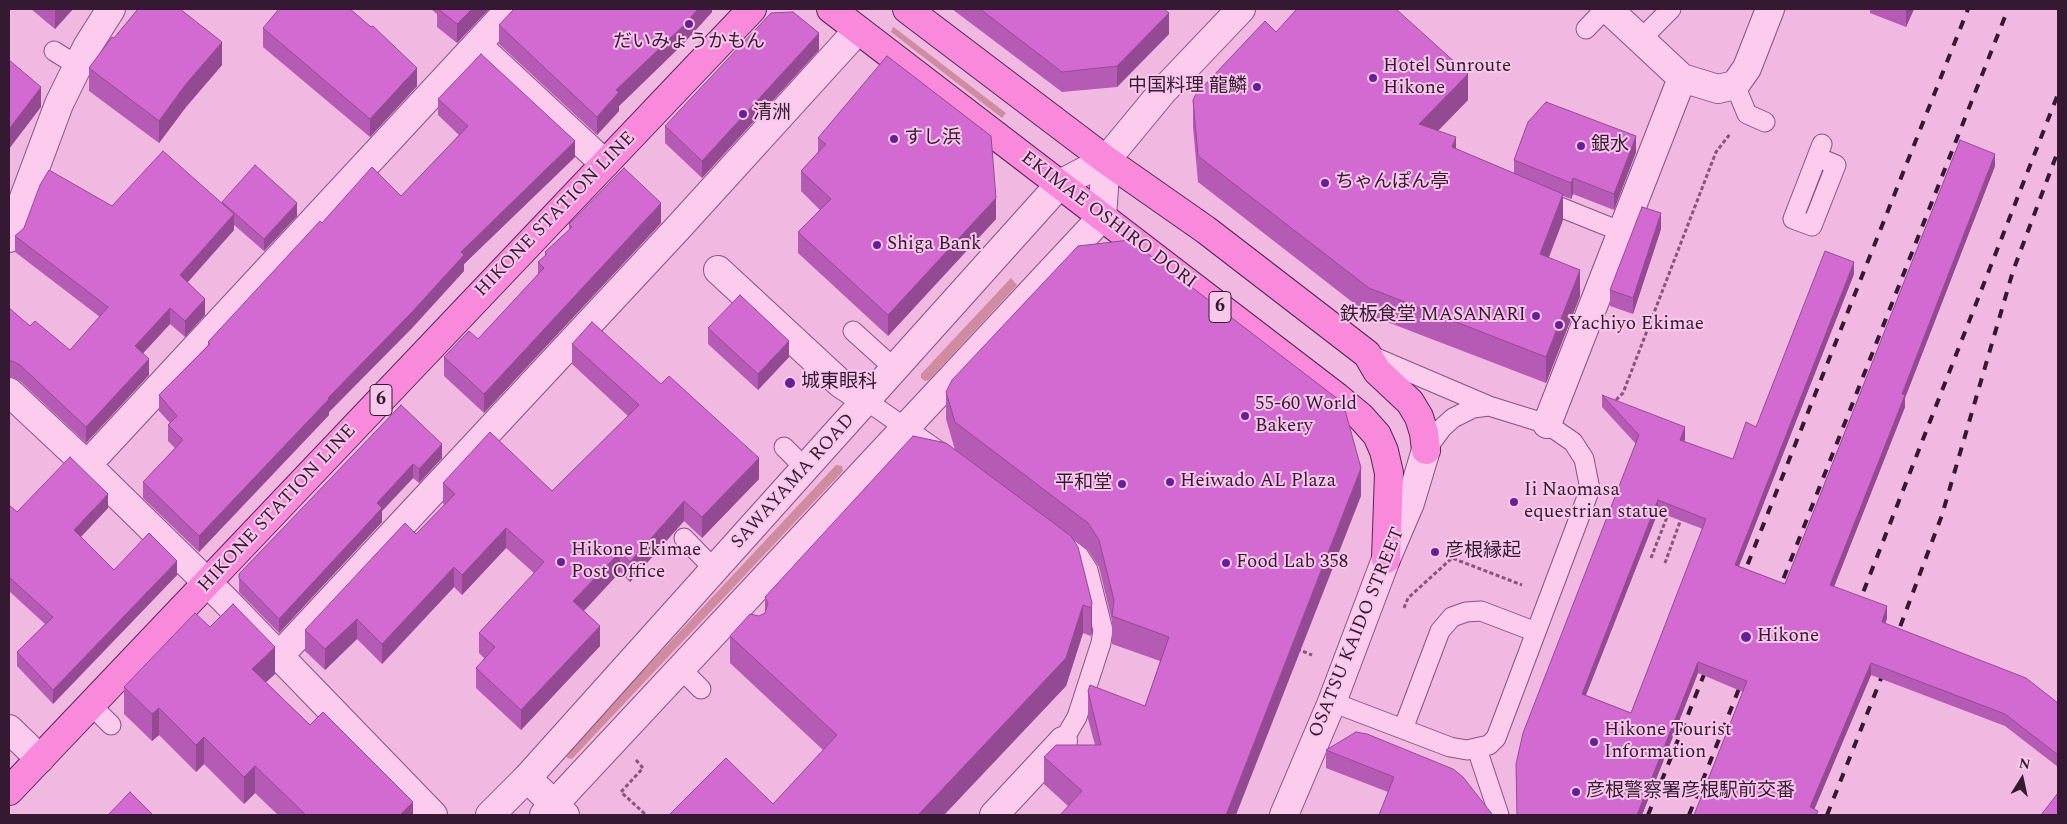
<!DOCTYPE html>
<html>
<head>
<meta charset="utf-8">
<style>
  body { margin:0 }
  #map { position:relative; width:2067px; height:824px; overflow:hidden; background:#f1b8e1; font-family:Spectral,serif }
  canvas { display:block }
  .frame { position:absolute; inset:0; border:10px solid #351933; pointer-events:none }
  .north { position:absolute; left:1997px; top:754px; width:50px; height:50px; -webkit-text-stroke:4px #f8c8ea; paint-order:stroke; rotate:10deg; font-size:14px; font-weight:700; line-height:20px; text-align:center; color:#351933 }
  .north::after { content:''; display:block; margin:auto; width:18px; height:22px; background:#351933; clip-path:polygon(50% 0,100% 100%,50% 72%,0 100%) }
</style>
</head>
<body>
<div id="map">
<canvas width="2067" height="824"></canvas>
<div class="frame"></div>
<div class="north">N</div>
</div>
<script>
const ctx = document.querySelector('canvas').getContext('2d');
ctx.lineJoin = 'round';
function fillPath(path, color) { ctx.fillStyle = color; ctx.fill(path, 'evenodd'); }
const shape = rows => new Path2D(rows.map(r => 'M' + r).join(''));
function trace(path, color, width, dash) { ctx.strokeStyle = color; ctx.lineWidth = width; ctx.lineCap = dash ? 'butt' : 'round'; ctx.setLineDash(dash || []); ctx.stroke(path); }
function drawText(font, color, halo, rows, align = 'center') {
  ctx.font = font + ' Spectral,"Noto Sans JP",serif'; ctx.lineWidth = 4; ctx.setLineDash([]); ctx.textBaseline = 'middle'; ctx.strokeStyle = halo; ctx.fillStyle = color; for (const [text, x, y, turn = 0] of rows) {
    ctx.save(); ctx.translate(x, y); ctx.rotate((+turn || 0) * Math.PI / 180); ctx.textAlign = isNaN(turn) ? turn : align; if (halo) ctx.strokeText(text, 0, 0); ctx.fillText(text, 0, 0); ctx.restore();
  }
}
const green = shape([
  [893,27,895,28,1006,113,1002,118,891,32],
  [1011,278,1017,285,929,380,925,381,921,378,921,374],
  [836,465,842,466,843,471,572,759,567,758,566,753]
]);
const path = shape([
  [1616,400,1623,393,1716,152,1730,134],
  [1651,558,1669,512],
  [1665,563,1681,519],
  [1404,608,1408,598,1452,558,1522,585],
  [1297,649,1312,655],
  [636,760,643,768,621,792,646,815]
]);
const service = shape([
  [1586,29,1605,9],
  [1641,39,1671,9],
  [54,51,78,66],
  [1735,85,1747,114,1765,122],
  [1817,157,1836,165,1812,226,1793,219,1817,157,1822,144],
  [1540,199,1622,232],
  [853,331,895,369],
  [867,401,940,452],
  [784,447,805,468],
  [1426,450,1442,428,1453,418,1473,408,1489,406],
  [684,538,714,569],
  [1062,543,1079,556,1088,570,1103,630,1101,643,1077,717,1063,741],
  [681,669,701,689],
  [1332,702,1450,747,1467,750,1489,745,1496,738,1590,489,1584,459,1573,442,1547,424,1489,406,1367,354],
  [91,705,111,725],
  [1403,729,1440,631,1452,617,1466,612,1481,611,1536,632],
  [1477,749,1499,815]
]);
const minor = shape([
  [1608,9,1682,78,1718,89,1735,85,1747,68,1770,9],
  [477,45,605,164],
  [9,238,59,104,87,47,111,9],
  [718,270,840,383,867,401],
  [9,392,87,465,224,599,433,815],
  [1547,424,1682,78],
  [87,465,510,9],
  [279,656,677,229,858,30],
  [9,729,40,759],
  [527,778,565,815],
  [994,815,1063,741]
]);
const tertiary = shape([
  [490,815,527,778,1060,184,1106,160,1163,91,1241,9],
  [544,815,1102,217,1106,160],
  [1284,815,1332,702,1386,559,1410,503,1426,450]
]);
const primary = shape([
  [831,9,1337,397,1361,417,1377,435,1384,451,1389,473,1386,559],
  [907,9,1106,160,1206,230,1367,354,1377,371,1410,402,1419,417,1424,433,1426,450],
  [9,791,752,9]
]);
const rail = shape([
  [1741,581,1968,9],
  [1777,595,2008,9],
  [1857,608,2058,94],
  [1894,643,1942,515,2013,271,2058,151],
  [1648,815,1709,662],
  [1689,815,1744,676],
  [1827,815,1886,666]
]);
const wall = shape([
  [31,9,73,9,55,29],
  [431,9,489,9,457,43,437,27,437,14],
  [712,9,712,12,684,43,619,106,619,111,597,135,499,44,499,25],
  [952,9,1164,9,1169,34,1117,87,1062,92],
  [1870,9,1914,9,1906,27,1870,13],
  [263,28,417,86,370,137,263,47],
  [1276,32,1468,100,1438,131,1456,149,1514,173,1514,160,1636,152,1614,210,1573,194,1571,199,1563,196,1563,220,1549,257,1580,296,1546,383,1369,315,1198,182,1193,127,1193,100],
  [114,38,222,65,186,107,159,143,89,91,89,68],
  [819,50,702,178,665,143,665,126],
  [438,99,575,157,464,264,464,271,412,328,329,412,329,415,199,552,143,498,143,482,175,448,168,441,168,425,170,423,159,411,159,395,208,345,208,342,322,223,401,196,459,135,438,115],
  [818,138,996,219,888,336,798,253,798,232,820,210,801,191,801,171,818,152],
  [1995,166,1905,398,1905,407,1834,586,1887,618,1885,624,2058,703,2058,767,2005,726,1871,675,1814,809,1818,815,1743,692,1698,673,1642,815,1517,815,1636,444,1602,407,1602,395,1685,439,1684,442,1733,459,1756,427,1854,274,1739,566,1785,584],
  [1658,512,1703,529,1631,713,1586,695],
  [222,202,297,216,264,251,234,225,234,230,187,282,205,315,185,337,170,324,143,353,149,375,86,443,20,381,12,377,9,377,9,308,30,326,70,350,100,317,15,252,15,236,112,206,222,203],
  [661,223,484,413,444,376,444,357,478,339,538,274,538,262,545,256,545,252,569,230,569,224],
  [1661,229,1633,314,1610,306,1610,290],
  [708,328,789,357,758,390,708,344],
  [572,344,759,479,702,538,684,521,630,582,620,572,584,611,600,646,521,730,476,688,476,668,485,659,479,653,479,633,534,573,506,548,462,595,454,587,382,664,357,639,325,670,305,651,305,630,416,534,444,505,443,503,443,483,552,491,628,416,572,364],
  [946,392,1361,496,1068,806,1044,784,1044,757,1095,745,1088,719,1088,691,1145,706,1160,661,1112,644,1112,621,1099,567,1088,550,1071,537,1092,603,1092,631,1091,636,1083,633,1066,686,944,815,669,815,773,804,823,750,730,663,730,636,765,613,765,597,955,450,946,419],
  [401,405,442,458,419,483,413,478,382,511,382,522,279,633,239,592,239,574],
  [9,505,17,512,108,508,81,537,114,570,177,575,53,704,17,666,17,652,45,624,9,591],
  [210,627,275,674,266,682,310,725,413,815,278,815,255,793,244,804,204,764,196,772,159,735,152,741,124,714,124,687],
  [1326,750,1492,815,1388,792,1326,768]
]);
const shadedWall = shape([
  [55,9,73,9,55,29],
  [472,9,489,9,457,43,457,24],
  [698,9,712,9,712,12,684,43,619,106,619,111,597,135,597,117,616,90],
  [1906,9,1914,9,1906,27],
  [1169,13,1169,34,1117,87,1117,66],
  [819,33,819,50,702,178,702,161],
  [222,42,222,65,186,107,159,143,159,121,186,84],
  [417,68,417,86,370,137,370,119],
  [1468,74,1468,100,1419,150,1419,124],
  [41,87,41,107,9,149,9,129],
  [1636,136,1636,152,1614,210,1614,194],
  [1456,137,1456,163,1452,147],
  [575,141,575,157,464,264,464,271,412,328,329,412,329,415,199,552,199,536,328,398,461,252],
  [1995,154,1995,166,1905,398,1905,407,1830,597,1830,585,1902,394],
  [1573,178,1573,194,1571,199,1571,183],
  [1563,194,1563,220,1540,280,1540,254],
  [996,198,996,219,888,336,888,315],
  [297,203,297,216,264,251,264,239],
  [661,203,661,223,484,413,484,394],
  [1661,213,1661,229,1633,314,1633,298],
  [234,214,234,230,180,291,180,275],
  [1854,262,1854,274,1735,576,1735,565],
  [1580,270,1580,296,1546,383,1546,357],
  [205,299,205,315,185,337,185,321],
  [170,308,170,324,135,362,135,346],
  [789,341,789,357,758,390,758,374],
  [149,359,149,375,86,443,86,427],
  [1685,427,1685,439,1680,452,1680,440],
  [442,444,442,458,419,483,419,469],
  [759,458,759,479,702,538,702,517],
  [413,464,413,478,382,511,382,522,279,633,279,619,377,503],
  [1361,468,1361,496,1236,815,1226,815],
  [108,494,108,508,74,544,74,530],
  [1658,500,1658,512,1582,705,1582,694],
  [684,501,684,521,630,582,630,562],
  [506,528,506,548,462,595,462,575],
  [620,552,620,572,573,622,573,601],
  [177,561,177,575,53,704,53,690],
  [454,567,454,587,382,664,382,644],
  [1092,603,1092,631,1091,636,1091,608],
  [1083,605,1083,633,1066,686,944,815,918,815],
  [1887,606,1887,618,1882,634,1882,622],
  [357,619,357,639,325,670,325,649],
  [600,626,600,646,521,730,521,710],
  [275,647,275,674,252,695,252,669],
  [1698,662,1698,673,1642,815,1637,815],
  [1871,663,1871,675,1812,815,1810,807],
  [159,708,159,735,152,741,152,714],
  [10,735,10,751,9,752,9,736],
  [204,737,204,764,196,772,196,745],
  [255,766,255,793,244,804,244,777],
  [413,802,413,815,400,815]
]);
const building = shape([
  [138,9,180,9,222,42,186,84,159,121,89,68,112,37,114,38,138,9],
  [279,9,350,9,371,27,373,26,417,68,370,119,263,28,279,9],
  [438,9,472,9,457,24,438,9],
  [514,9,698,9,684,25,616,90,619,92,597,117,499,25,514,9],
  [980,9,1164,9,1169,13,1117,66,1062,72,980,9],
  [1297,9,1396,9,1468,74,1419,124,1456,137,1452,147,1563,194,1540,254,1580,270,1546,357,1369,288,1198,156,1193,100,1196,94,1265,21,1276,32,1297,9],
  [793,12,819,33,702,161,665,126,771,13,793,12],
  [481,54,575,141,461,252,464,255,412,312,328,398,329,399,199,536,143,482,183,440,168,425,177,416,159,395,210,344,208,342,320,221,322,223,372,167,401,196,468,126,438,99,481,54],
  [887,56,991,136,996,198,888,315,798,232,831,199,801,171,826,144,818,138,887,56],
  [9,60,41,87,9,129,9,60],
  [1546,102,1636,136,1614,194,1573,178,1571,183,1514,160,1528,122,1546,102],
  [1960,140,1995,154,1902,394,1905,395,1830,585,1887,606,1882,622,2026,678,2058,703,2058,755,2005,714,1871,663,1810,807,1818,811,1816,815,1694,815,1747,681,1698,662,1637,815,1517,815,1516,764,1523,733,1639,435,1602,395,1685,427,1680,440,1733,459,1746,422,1756,427,1825,251,1854,262,1735,565,1785,584,1960,140],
  [1658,500,1706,519,1631,713,1582,694,1658,500],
  [163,151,234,214,180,275,205,299,185,321,170,308,135,346,149,359,86,427,20,365,12,361,9,361,9,308,30,326,35,321,70,350,108,307,15,236,24,228,40,185,49,170,112,206,163,151],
  [255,165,297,203,264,239,222,202,255,165],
  [624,168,661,203,484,394,444,357,469,331,478,339,544,268,538,262,547,254,545,252,572,227,569,224,624,168],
  [1642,207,1661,213,1633,298,1610,290,1642,207],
  [1130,240,1343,403,1361,468,1226,815,1060,815,1082,791,1044,757,1056,745,1101,745,1088,691,1090,685,1145,706,1169,637,1112,616,1114,600,1099,540,1088,523,955,422,946,392,952,380,1078,246,1130,240],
  [740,295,789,341,758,374,708,328,740,295],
  [592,322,661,384,669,376,759,458,702,517,684,501,630,562,620,552,573,601,600,626,521,710,476,668,495,647,479,633,544,562,506,528,462,575,454,567,382,644,357,619,325,649,305,630,405,523,416,534,455,494,443,483,490,432,552,491,639,405,572,344,592,322],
  [401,405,442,444,419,469,413,464,377,503,382,508,279,619,239,578,239,574,401,405],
  [913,436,946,443,1071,536,1078,547,1092,603,1091,608,1083,605,1066,658,918,815,669,815,726,758,773,804,837,735,730,636,750,614,759,616,765,613,768,603,765,597,913,436],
  [70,457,108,494,74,530,114,570,149,533,177,561,53,690,17,652,53,617,9,577,9,505,17,512,70,457],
  [233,604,275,647,252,669,310,725,323,712,413,802,400,815,306,815,255,766,244,777,204,737,196,745,159,708,152,714,124,687,195,613,210,627,233,604],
  [1356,732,1367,734,1453,769,1463,777,1492,814,1492,815,1379,815,1394,777,1326,750,1356,732],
  [130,792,153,815,108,815,130,792],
  [2058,793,2058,815,2041,815,2058,793]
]);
const markers = [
  [689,24,5,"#661e9b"],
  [1373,78,5,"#661e9b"],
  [1257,87,5,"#661e9b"],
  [743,114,5,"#661e9b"],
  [894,139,5,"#661e9b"],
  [1581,146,5,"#661e9b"],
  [1325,183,5,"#661e9b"],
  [877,245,5,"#661e9b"],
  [1536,316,5,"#661e9b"],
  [1559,325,5,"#661e9b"],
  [790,383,6,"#661e9b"],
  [1245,416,5,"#661e9b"],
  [1170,482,5,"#661e9b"],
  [1122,484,5,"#661e9b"],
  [1514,502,5,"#661e9b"],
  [1435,552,5,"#661e9b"],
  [561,562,5,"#661e9b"],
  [1226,563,5,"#661e9b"],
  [1746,637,6,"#661e9b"],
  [1594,742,5,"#661e9b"],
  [1576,792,5,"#661e9b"]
];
const shields = [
  [1220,307,22],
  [381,400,22]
];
const shieldNames = [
  ["6",1220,307],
  ["6",381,400]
];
const poiNames = [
  ["だいみょうかもん",689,43,"center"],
  ["Hotel Sunroute",1383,67],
  ["Hikone",1383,89],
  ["中国料理 龍鱗",1247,87,"right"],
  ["清洲",753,114],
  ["すし浜",904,139],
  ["銀水",1591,146],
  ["ちゃんぽん亭",1335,183],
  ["Shiga Bank",887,245],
  ["鉄板食堂 MASANARI",1526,316,"right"],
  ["Yachiyo Ekimae",1569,325],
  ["城東眼科",801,383],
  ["55-60 World",1255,405],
  ["Bakery",1255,427],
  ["Heiwado AL Plaza",1180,482],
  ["平和堂",1112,484,"right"],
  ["Ii Naomasa",1524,491],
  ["equestrian statue",1524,513],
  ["Hikone Ekimae",571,551],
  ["Post Office",571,573],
  ["彦根縁起",1445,552],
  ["Food Lab 358",1236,563],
  ["Hikone",1757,637],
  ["Hikone Tourist",1604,731],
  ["Information",1604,753],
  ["彦根警察署彦根駅前交番",1586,792]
];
const streetNames = [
  ["HIKONE STATION LINE",556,215,-46],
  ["EKIMAE OSHIRO DORI",1108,221,37],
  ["SAWAYAMA ROAD",794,482,-48],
  ["HIKONE STATION LINE",278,509,-47],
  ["OSATSU KAIDO STREET",1358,633,-68]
];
fillPath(green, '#cf8ca0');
trace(service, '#885281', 21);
trace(minor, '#885281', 30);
trace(tertiary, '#885281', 30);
trace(primary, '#542752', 30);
trace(path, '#885281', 3, [4, 2.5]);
trace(service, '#fccbee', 19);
trace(minor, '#fccbee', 28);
trace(tertiary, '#fccbee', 28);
trace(primary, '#f98adb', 28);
trace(rail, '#351933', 4, [9, 9]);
fillPath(wall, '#b55bb5');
fillPath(shadedWall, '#944a93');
fillPath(building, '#d36ad2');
trace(building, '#944a93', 1);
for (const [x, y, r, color] of markers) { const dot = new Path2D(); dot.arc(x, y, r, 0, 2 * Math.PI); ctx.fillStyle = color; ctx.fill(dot); trace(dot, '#f8c8ea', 2); }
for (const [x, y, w] of shields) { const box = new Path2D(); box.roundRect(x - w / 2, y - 15.5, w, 31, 4); ctx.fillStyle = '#f8c8ea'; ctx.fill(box); trace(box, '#351933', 1); }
drawText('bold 18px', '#351933', null, shieldNames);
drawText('19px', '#351933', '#f8c8ea', poiNames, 'left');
drawText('19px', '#351933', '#f8c8ea', streetNames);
</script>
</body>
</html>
